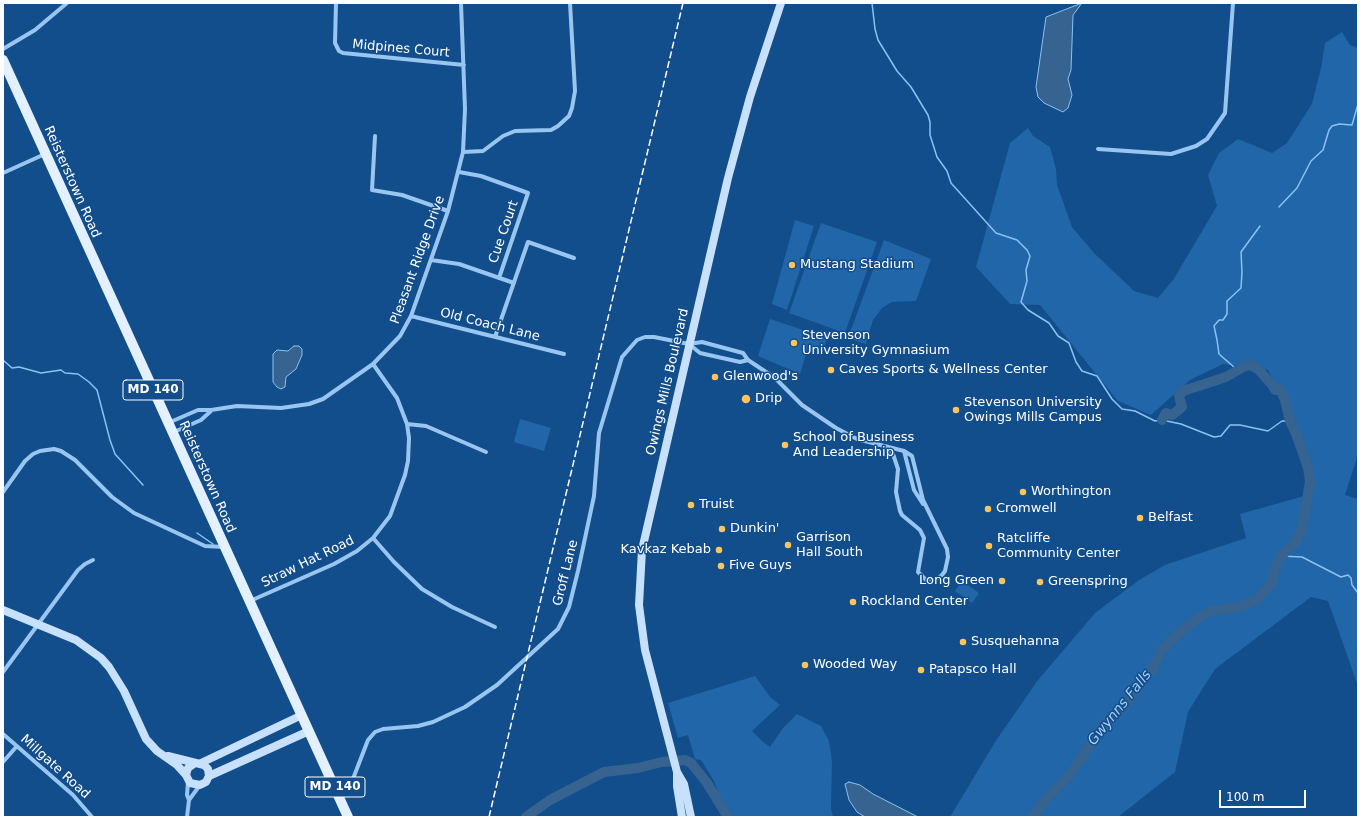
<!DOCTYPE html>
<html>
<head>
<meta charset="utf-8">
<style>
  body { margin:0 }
  #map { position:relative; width:1361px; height:820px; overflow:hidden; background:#124e8b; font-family:"DejaVu Sans",sans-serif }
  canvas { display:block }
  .frame { position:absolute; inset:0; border:4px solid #fff; pointer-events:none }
  .scale { position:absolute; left:1219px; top:790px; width:87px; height:18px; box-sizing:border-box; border:2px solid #fff; border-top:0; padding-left:5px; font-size:12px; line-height:14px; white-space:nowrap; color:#fff; -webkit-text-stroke:3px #124e8b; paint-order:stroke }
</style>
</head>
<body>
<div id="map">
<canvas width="1361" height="820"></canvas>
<div class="frame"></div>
<div class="scale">100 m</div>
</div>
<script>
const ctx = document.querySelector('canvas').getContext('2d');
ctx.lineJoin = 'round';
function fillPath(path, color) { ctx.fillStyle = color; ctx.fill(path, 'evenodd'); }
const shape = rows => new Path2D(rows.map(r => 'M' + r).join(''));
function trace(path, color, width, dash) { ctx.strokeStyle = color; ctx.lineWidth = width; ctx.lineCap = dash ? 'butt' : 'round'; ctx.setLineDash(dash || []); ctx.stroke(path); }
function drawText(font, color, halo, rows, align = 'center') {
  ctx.font = font + ' "DejaVu Sans",sans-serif'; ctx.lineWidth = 3; ctx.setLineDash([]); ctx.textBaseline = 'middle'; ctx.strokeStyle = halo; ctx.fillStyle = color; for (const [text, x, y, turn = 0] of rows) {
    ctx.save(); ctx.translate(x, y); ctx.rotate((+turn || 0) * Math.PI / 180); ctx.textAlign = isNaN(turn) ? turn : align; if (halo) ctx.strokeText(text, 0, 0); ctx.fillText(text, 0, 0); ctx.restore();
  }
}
const green = shape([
  [1342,32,1350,45,1358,48,1358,454,1345,495,1358,499,1358,686,1328,601,1311,597,1215,669,1188,712,1175,772,1118,817,950,817,995,742,1038,680,1095,613,1139,580,1165,565,1246,538,1240,514,1308,495,1303,441,1268,370,1223,364,1190,380,1151,415,1118,401,1040,305,1010,304,976,267,1010,143,1028,128,1033,136,1050,147,1056,169,1057,185,1072,227,1094,253,1134,291,1158,298,1173,280,1217,206,1208,175,1219,153,1238,139,1272,153,1287,143,1312,104,1321,68,1325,43],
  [795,220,814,226,787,310,772,304],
  [821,223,877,242,845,333,789,313],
  [884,240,931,259,916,301,892,302,882,308,873,320,866,344,848,338],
  [770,319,827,338,822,353,808,348,800,374,758,356],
  [520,419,551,428,544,451,514,442],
  [962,581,979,593,972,603,955,591],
  [755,676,770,697,780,705,752,731,762,741,770,747,783,728,797,714,821,726,829,741,832,761,831,808,833,817,728,817,714,781,701,760,695,759,688,735,678,738,668,703]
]);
const water = shape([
  [1082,3,1073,15,1071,70,1068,79,1072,95,1068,108,1063,112,1044,103,1038,97,1036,87,1046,17,1082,3],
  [294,346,299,346,302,349,302,355,296,369,286,377,285,387,281,389,277,387,273,382,273,354,277,350,288,351,294,346],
  [849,782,860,785,873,794,918,817,865,817,857,812,849,800,845,784,849,782]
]);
const stream = shape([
  [872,3,875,29,878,40,897,71,911,87,928,115,930,122,930,135,937,157,947,171,951,183,996,233,1017,240,1027,250,1030,256,1026,270,1027,281,1021,302,1028,310,1049,323,1058,336,1069,343,1076,362,1082,371,1097,376,1112,399,1122,409,1135,411,1155,421,1162,420,1181,424,1214,437,1221,436,1230,425,1240,425,1268,431,1282,421,1290,421],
  [1279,207,1297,188,1311,161,1323,150,1329,130,1332,126,1339,124,1352,125,1358,104],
  [3,360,12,368,19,367,41,373,61,370,65,373,78,374,89,382,97,390,110,440,115,454,143,485],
  [1233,373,1234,367,1219,354,1217,340,1214,326,1219,320,1223,320,1227,314,1227,301,1241,288,1242,272,1241,252,1260,226],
  [197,533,213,544],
  [1281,556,1302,557,1341,577,1348,575,1351,578,1352,585,1358,593]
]);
const river = shape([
  [526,817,550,800,604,772,638,768,662,762,685,760,691,763,707,783,728,817],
  [1033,817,1045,800,1069,776,1105,723,1125,705,1143,679,1152,670,1163,649,1178,634,1201,616,1212,611,1241,607,1259,598,1272,583,1274,571,1281,556,1295,543,1302,530,1310,481,1308,468,1297,436,1290,421,1285,400,1280,389,1275,390,1273,386,1258,369,1250,365,1245,366,1226,377,1183,391,1179,396,1182,407,1172,415,1166,413,1162,420]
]);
const street = shape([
  [336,3,335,43,339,51,343,53,464,65],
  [3,49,35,30,67,3],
  [375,136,372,190,402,195,448,211],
  [1098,149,1171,154,1196,146,1207,139,1225,113,1233,3],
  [463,152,483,151,503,136,515,131,551,130,558,126,569,116,572,108,575,91,570,3],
  [459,172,481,176,528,193,499,278],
  [3,173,45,154],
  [431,260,459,264,514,283],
  [411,316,564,354],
  [495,337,528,242,574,258],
  [689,344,700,353,740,362,748,360],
  [168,423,198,410,211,410,237,406,281,408,309,404,323,399,373,364,400,336,411,316,448,211,463,152,465,109,461,3],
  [407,424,426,426,486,452],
  [174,432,201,420,211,411],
  [904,451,914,490,923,504],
  [3,492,25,461,33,454,40,451,54,449,61,451,75,460,112,497,134,513,205,546,224,547],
  [373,538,394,562,422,589,452,607,495,627],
  [250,601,334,564,357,551,373,538,390,516,405,475,408,461,409,438,407,424,397,398,373,364],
  [3,672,78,570,85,564,93,560],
  [3,734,73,795,92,817],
  [3,762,17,746],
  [340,797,347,791,351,784,368,740,375,732,383,729,418,726,433,722,465,707,497,685,558,629,569,607,578,571,594,496,599,433,622,357,637,340,645,337,654,337,689,344,702,342,743,353,748,360,775,378,802,405,836,428,857,439,904,451,912,456,923,500,947,549,948,557,945,571,942,575,934,581,926,580,918,572,924,538,920,530,902,515,900,511,896,492,898,469,893,454,887,447],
  [189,800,200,785],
  [187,817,189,800,187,795,188,782]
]);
const secondary = shape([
  [3,610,76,640,101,658,109,667,124,691,146,739,157,751,177,765,186,775],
  [168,756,204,765,208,769,209,776,206,782,200,785,190,783,186,775,188,768,195,763],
  [201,763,302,715],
  [677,773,677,786,682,817],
  [209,776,309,731],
  [691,817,684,784,677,772,645,650,639,605,642,550,728,178,750,97,781,3]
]);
const primary = shape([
  [3,60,348,817]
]);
const rail = shape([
  [489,817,683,3]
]);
const markers = [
  [792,265,4,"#ffc459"],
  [794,343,4,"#ffc459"],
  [831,370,4,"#ffc459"],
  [715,377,4,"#ffc459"],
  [746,399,5,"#ffc459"],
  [956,410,4,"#ffc459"],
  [785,445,4,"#ffc459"],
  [1023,492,4,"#ffc459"],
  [691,505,4,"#ffc459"],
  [988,509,4,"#ffc459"],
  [1140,518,4,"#ffc459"],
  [722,529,4,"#ffc459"],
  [788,545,4,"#ffc459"],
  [989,546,4,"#ffc459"],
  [719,550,4,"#ffc459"],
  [721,566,4,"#ffc459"],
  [1002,581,4,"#ffc459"],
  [1040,582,4,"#ffc459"],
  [853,602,4,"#ffc459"],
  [963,642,4,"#ffc459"],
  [805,665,4,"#ffc459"],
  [921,670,4,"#ffc459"]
];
const shields = [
  [153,390,60],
  [335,787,60]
];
const shieldNames = [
  ["MD 140",153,390],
  ["MD 140",335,787]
];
const streetNames = [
  ["Midpines Court",401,49,5],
  ["Reisterstown Road",72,182,66],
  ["Cue Court",504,232,-71],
  ["Pleasant Ridge Drive",418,260,-70],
  ["Old Coach Lane",490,325,14],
  ["Owings Mills Boulevard",668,382,-77],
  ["Reisterstown Road",207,477,66],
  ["Straw Hat Road",308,562,-26],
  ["Groff Lane",566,573,-76],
  ["Millgate Road",55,767,42]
];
const poiNames = [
  ["Mustang Stadium",800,265],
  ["Stevenson",802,336],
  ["University Gymnasium",802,351],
  ["Caves Sports & Wellness Center",839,370],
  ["Glenwood's",723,377],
  ["Drip",755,399],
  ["Stevenson University",964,403],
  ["Owings Mills Campus",964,418],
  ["School of Business",793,438],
  ["And Leadership",793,453],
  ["Worthington",1031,492],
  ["Truist",699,505],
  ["Cromwell",996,509],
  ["Belfast",1148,518],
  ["Dunkin'",730,529],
  ["Garrison",796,538],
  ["Hall South",796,553],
  ["Ratcliffe",997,539],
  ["Community Center",997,554],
  ["Kavkaz Kebab",711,550,"right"],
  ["Five Guys",729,566],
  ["Long Green",994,581,"right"],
  ["Greenspring",1048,582],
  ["Rockland Center",861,602],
  ["Susquehanna",971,642],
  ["Wooded Way",813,665],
  ["Patapsco Hall",929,670]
];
const waterNames = [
  ["Gwynns Falls",1120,708,-51]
];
fillPath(green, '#2066a8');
fillPath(water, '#366390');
trace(water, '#8ac2f4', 1);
trace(stream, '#8ac2f4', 1.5);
trace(river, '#366390', 10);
trace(street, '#99c6f1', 4);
trace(secondary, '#c7e1fc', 8);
trace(primary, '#e3f0ff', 10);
trace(rail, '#fff', 1.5, [7, 3]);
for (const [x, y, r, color] of markers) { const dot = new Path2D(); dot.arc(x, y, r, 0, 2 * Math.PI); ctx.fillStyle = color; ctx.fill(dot); trace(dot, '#124e8b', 1.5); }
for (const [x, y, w] of shields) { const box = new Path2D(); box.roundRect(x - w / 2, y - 10, w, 20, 3); ctx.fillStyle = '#124e8b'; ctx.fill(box); trace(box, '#fff', 1); }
drawText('bold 12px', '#fff', null, shieldNames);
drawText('13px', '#fff', '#124e8b', streetNames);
drawText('13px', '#fff', '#124e8b', poiNames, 'left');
drawText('italic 14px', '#a4d0f8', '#124e8b', waterNames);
</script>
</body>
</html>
